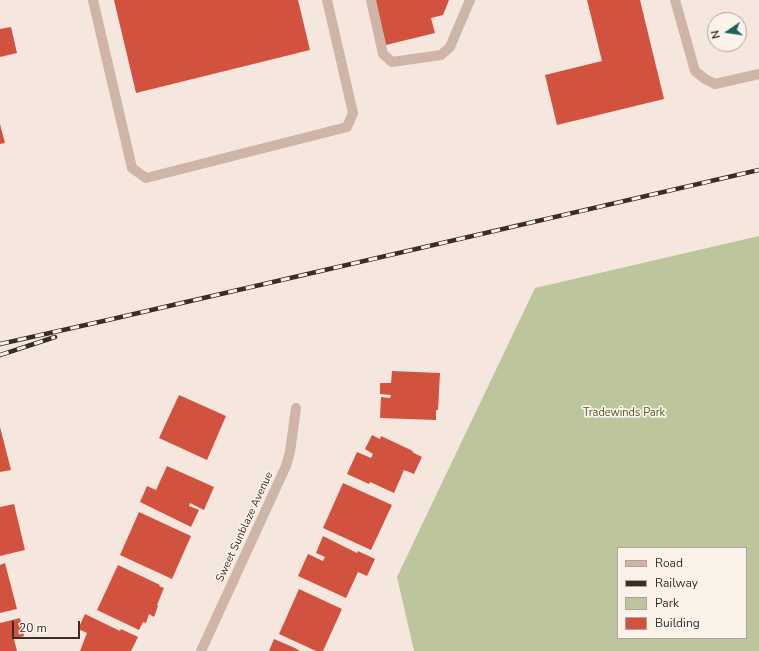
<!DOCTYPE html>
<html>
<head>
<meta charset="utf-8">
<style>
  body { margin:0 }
  #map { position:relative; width:759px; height:651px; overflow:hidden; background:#f5e7dd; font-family:"Nunito Sans",sans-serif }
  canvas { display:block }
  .legend { position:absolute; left:617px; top:547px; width:130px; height:92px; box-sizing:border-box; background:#fbf2ea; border:1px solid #aea39c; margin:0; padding:5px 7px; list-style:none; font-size:12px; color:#3a2c28 }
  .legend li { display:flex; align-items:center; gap:8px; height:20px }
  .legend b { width:20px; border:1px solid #aea39c }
  .north { position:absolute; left:707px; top:12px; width:40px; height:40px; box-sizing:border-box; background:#fbf2ea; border:1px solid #aea39c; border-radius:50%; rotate:257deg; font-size:11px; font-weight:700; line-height:16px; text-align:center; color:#3a2c28 }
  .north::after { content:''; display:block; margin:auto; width:14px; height:18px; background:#1a605d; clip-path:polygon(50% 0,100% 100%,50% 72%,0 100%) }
  .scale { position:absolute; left:12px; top:621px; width:68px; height:18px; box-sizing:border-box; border:2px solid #3a2c28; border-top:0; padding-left:5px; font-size:12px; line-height:14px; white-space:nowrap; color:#3a2c28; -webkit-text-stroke:3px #fbf2ea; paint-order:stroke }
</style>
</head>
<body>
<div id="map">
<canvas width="759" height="651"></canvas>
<ul class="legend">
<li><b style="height:5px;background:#ceb5a7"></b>Road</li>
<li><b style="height:5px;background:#3a2c28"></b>Railway</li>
<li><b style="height:11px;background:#bcc59b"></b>Park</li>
<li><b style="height:11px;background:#d1533f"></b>Building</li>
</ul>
<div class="north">N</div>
<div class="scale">20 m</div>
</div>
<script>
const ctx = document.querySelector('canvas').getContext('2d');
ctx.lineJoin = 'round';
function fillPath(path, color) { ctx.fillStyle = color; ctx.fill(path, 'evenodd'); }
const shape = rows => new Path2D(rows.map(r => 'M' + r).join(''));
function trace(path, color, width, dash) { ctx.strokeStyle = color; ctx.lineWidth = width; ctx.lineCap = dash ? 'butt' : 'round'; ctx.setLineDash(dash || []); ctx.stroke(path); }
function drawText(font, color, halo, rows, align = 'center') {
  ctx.font = font + ' "Nunito Sans",sans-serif'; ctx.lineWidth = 3.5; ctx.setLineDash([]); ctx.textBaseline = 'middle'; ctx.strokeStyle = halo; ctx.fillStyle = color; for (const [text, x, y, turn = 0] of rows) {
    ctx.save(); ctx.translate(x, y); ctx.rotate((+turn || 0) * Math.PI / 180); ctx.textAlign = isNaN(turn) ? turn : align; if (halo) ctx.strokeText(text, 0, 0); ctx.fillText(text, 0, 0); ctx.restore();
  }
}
const green = shape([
  [759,236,759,651,414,651,397,577,535,288],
  [618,548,746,548,746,638,618,638]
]);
const building = shape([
  [114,0,298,0,310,50,136,93],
  [375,0,449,0,443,15,431,18,435,33,386,45],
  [587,0,640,0,664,99,557,125,545,75,602,61],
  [11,27,17,53,0,57,0,29],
  [0,124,5,143,0,144],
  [392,371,440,373,438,410,436,410,436,420,380,418,381,397,390,398,391,395,380,394,380,383,391,383],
  [179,395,226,416,207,460,159,438],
  [0,427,11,470,0,472],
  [372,435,380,439,381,436,413,451,412,452,422,457,414,474,404,470,394,493,370,482,369,484,347,474,357,452,371,458,373,454,365,449],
  [167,466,214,487,204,510,190,503,189,506,199,510,191,527,140,502,147,486,156,490],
  [343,483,392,505,371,550,323,528],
  [14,504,25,550,0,556,0,507],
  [139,512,191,536,172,579,120,555],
  [323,536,357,553,358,551,375,559,367,576,358,572,346,598,298,576,308,554,323,561,325,557,316,553],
  [5,563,17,609,0,613,0,565],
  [118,565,160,585,159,586,164,588,157,605,158,606,154,617,149,614,146,623,143,622,139,630,97,610],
  [299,589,342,609,323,651,316,651,279,634],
  [85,614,120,631,121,629,138,637,131,651,80,651,87,633,78,629],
  [20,618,24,636,14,639,17,651,0,651,0,623],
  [274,639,295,648,300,651,269,651]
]);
const minor = shape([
  [93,0,132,168,146,178,347,127,353,113,327,0],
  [371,0,383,54,392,62,441,55,450,47,470,0],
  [675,0,695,71,705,79,715,84,759,74],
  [201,651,286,466,290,452,296,408]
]);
const rail = shape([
  [0,344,108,320,759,170],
  [0,355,55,337]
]);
const parkNames = [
  ["Tradewinds Park",624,413]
];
const streetNames = [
  ["Sweet Sunblaze Avenue",245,527,-65]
];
fillPath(green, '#bcc59b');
fillPath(building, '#d1533f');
trace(minor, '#ceb5a7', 10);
trace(rail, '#3a2c28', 4.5);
trace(rail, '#fbf2ea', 3, [9]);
drawText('11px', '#4e5b2a', '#fbf2ea', parkNames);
drawText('11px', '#3a2c28', '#fbf2ea', streetNames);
</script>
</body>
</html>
